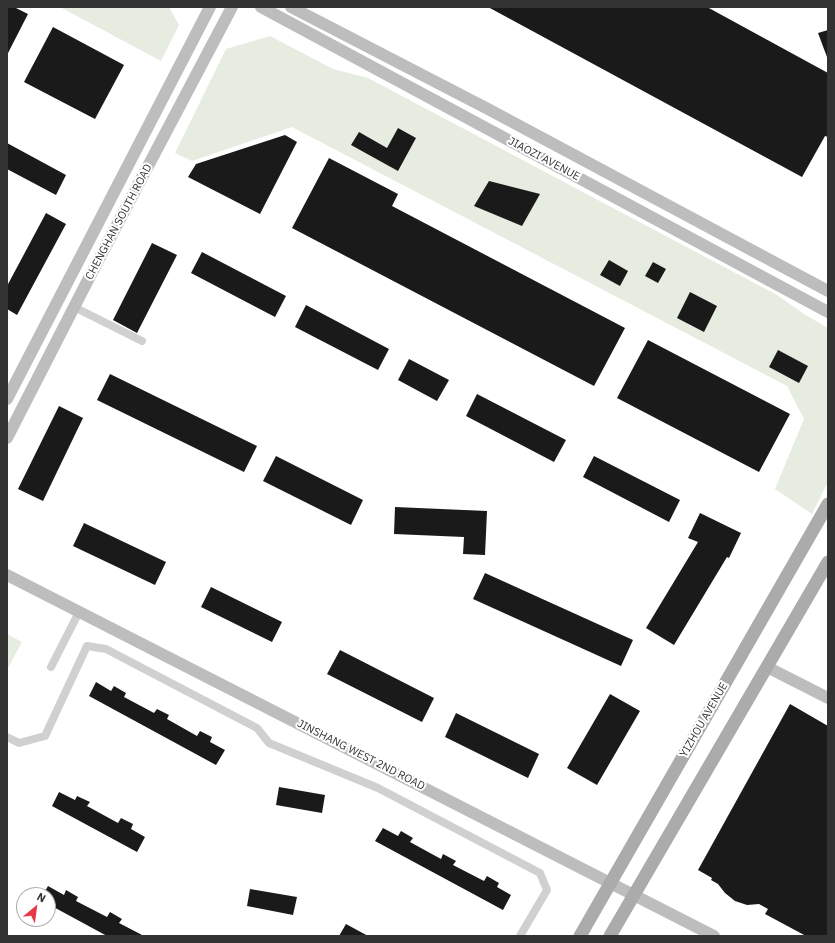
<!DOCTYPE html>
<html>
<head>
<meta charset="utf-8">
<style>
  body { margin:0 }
  #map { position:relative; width:835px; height:943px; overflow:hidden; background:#fff; font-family:"IBM Plex Sans",sans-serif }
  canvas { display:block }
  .frame { position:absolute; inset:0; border:8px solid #333; pointer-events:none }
  .north { position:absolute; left:16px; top:887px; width:40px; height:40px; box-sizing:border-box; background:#fff; border:1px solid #adadad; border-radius:50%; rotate:29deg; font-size:11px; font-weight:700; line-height:16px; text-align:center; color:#333 }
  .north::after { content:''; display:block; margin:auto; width:14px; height:18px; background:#e63946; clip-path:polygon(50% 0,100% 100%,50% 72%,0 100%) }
</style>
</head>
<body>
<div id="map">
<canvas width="835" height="943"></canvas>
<div class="frame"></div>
<div class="north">N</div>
</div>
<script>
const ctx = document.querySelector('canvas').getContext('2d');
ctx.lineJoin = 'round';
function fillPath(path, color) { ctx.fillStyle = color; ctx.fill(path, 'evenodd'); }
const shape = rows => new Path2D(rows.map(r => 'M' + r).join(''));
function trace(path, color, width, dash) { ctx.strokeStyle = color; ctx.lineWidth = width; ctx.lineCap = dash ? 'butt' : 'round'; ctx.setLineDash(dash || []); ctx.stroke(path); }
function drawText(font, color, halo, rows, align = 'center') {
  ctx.font = font + ' "IBM Plex Sans",sans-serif'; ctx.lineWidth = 4; ctx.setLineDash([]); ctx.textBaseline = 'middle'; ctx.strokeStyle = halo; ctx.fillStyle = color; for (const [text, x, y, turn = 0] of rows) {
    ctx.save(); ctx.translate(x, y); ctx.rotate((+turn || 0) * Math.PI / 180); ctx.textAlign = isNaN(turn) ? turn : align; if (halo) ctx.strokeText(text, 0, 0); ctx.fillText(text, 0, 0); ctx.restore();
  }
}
const green = shape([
  [60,7,169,7,179,25,161,61],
  [270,36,333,69,368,78,777,295,804,314,828,328,828,482,812,514,775,489,804,419,787,386,292,127,192,161,175,153,226,49],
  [7,634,22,642,7,670]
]);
const building = shape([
  [7,7,14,7,28,14,7,55],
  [488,7,707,7,828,73,828,137,825,136,802,177],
  [53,27,124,65,95,119,24,82],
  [828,30,828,57,827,57,818,33],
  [398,128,416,138,398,171,351,145,359,132,387,148],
  [285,135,297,142,260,214,188,177,196,164],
  [7,143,66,175,56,195,7,169],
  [329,158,398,194,392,206,625,328,594,386,292,228],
  [489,181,540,194,522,226,474,206],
  [46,213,66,224,17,315,7,309,7,286],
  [152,243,177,255,137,333,113,320],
  [202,252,286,296,275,317,191,273],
  [609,260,628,271,620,286,600,275],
  [653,262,666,269,658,283,645,276],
  [690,292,717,306,704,332,677,318],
  [306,305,389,349,378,370,295,327],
  [648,340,790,414,759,472,617,398],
  [778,350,808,366,799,383,769,367],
  [409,359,449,380,437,401,398,380],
  [110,374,257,446,244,472,97,400],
  [477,394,566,440,554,462,466,416],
  [59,406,83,418,43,501,18,489],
  [276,456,363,500,351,525,263,481],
  [594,456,680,500,669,522,583,477],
  [395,507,487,511,485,555,463,554,464,537,394,534],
  [700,513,741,533,729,558,727,557,674,645,646,628,698,542,688,538],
  [84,523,166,562,155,585,73,546],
  [485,573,633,640,621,666,473,599],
  [211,587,282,622,272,642,201,607],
  [340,650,434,698,422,722,327,674],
  [96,682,111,691,114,686,126,693,124,697,154,713,157,709,169,715,167,719,197,736,200,731,212,737,210,742,225,750,216,765,89,696],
  [610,694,640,711,597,785,567,768],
  [790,704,828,726,828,936,806,936,765,914,768,909,759,904,747,905,735,901,725,893,718,884,711,880,712,878,698,870],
  [456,713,539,754,528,778,445,737],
  [279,787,325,795,322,813,276,805],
  [59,792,75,800,77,796,90,802,87,806,118,823,121,818,133,824,131,829,145,837,137,852,52,806],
  [383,828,398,836,401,831,413,838,410,842,441,859,443,854,456,861,453,865,484,881,487,876,499,883,497,887,511,895,503,910,375,841],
  [48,886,64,895,66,890,78,897,76,901,107,917,110,912,122,919,119,923,144,936,107,936,48,904,48,895,43,895],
  [250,889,297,897,293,915,247,906],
  [346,924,368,936,339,936]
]);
const street = shape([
  [74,307,142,341],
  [51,667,79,612],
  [7,737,19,743,45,736,87,646,106,649,257,728,269,743,378,788,540,873,547,890,520,936]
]);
const secondary = shape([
  [261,7,828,312],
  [291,7,488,109,828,291],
  [7,399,210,7],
  [7,438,90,276,232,7],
  [7,575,714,936],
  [767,667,828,698]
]);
const primary = shape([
  [580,936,828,504],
  [610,936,828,562]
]);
const streetNames = [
  ["JIAOZI AVENUE",544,159,28],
  ["CHENGHAN SOUTH ROAD",119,222,-62],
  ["YIZHOU AVENUE",704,720,-60],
  ["JINSHANG WEST 2ND ROAD",361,755,27]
];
fillPath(green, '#e6ecdf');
fillPath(building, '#1a1a1a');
trace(street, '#d0d0d0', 8);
trace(secondary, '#bdbdbd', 12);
trace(primary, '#ababab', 13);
drawText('11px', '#333', '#fff', streetNames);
</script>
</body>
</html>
